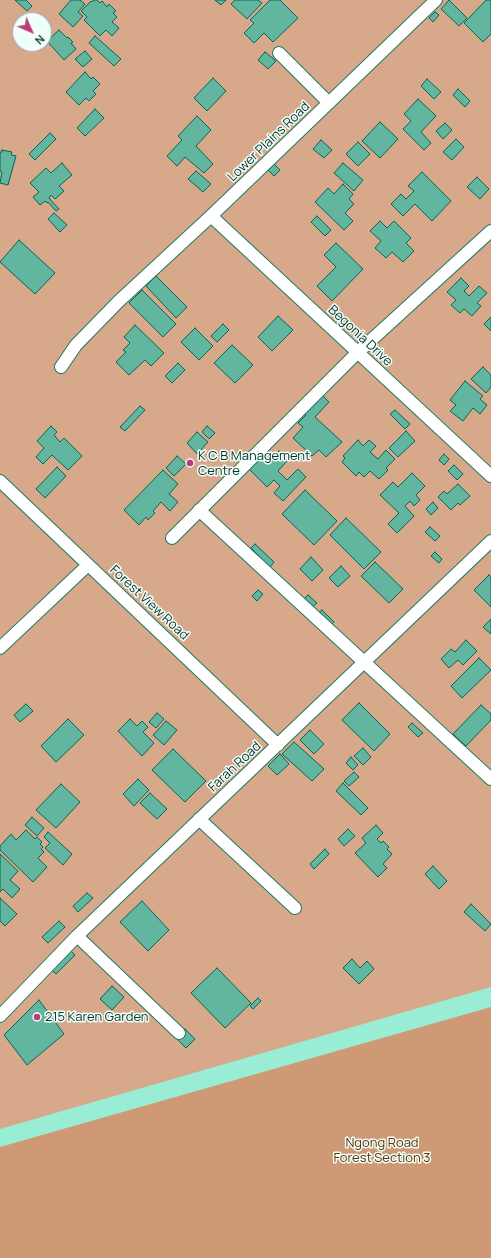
<!DOCTYPE html>
<html>
<head>
<meta charset="utf-8">
<style>
  body { margin:0 }
  #map { position:relative; width:491px; height:1258px; overflow:hidden; background:#9aedd5; font-family:Manrope,sans-serif }
  canvas { display:block }
  .north { position:absolute; left:12px; top:12px; width:40px; height:40px; box-sizing:border-box; background:#effff9; border:1px solid #94aca5; border-radius:50%; rotate:135deg; font-size:11px; font-weight:700; line-height:16px; text-align:center; color:#0b3027 }
  .north::after { content:''; display:block; margin:auto; width:14px; height:18px; background:#bf397c; clip-path:polygon(50% 0,100% 100%,50% 72%,0 100%) }
</style>
</head>
<body>
<div id="map">
<canvas width="491" height="1258"></canvas>
<div class="north">N</div>
</div>
<script>
const ctx = document.querySelector('canvas').getContext('2d');
ctx.lineJoin = 'round';
function fillPath(path, color) { ctx.fillStyle = color; ctx.fill(path, 'evenodd'); }
const shape = rows => new Path2D(rows.map(r => 'M' + r).join(''));
function trace(path, color, width, dash) { ctx.strokeStyle = color; ctx.lineWidth = width; ctx.lineCap = dash ? 'butt' : 'round'; ctx.setLineDash(dash || []); ctx.stroke(path); }
function drawText(font, color, halo, rows, align = 'center') {
  ctx.font = font + ' Manrope,sans-serif'; ctx.lineWidth = 3; ctx.setLineDash([]); ctx.textBaseline = 'middle'; ctx.strokeStyle = halo; ctx.fillStyle = color; for (const [text, x, y, turn = 0] of rows) {
    ctx.save(); ctx.translate(x, y); ctx.rotate((+turn || 0) * Math.PI / 180); ctx.textAlign = isNaN(turn) ? turn : align; if (halo) ctx.strokeText(text, 0, 0); ctx.fillText(text, 0, 0); ctx.restore();
  }
}
const green = shape([
  [0,0,491,0,491,987,0,1129],
  [20,20,44,20,44,44,20,44]
]);
const forest = shape([
  [491,1007,491,1258,0,1258,0,1147]
]);
const building = shape([
  [15,0,26,0,32,6,27,11,15,0],
  [71,0,80,0,85,4,78,12,83,16,73,27,59,14,71,0],
  [94,0,97,0,100,3,102,1,107,7,109,4,116,11,113,13,117,17,112,22,119,28,112,36,106,30,100,36,84,20,87,17,81,11,91,1,92,2,94,0],
  [215,0,226,0,221,5,215,0],
  [235,0,258,0,262,3,247,19,231,4,235,0],
  [270,0,280,0,298,18,273,42,264,33,254,43,244,33,254,23,250,20,270,0],
  [449,0,467,18,459,26,441,9,449,0],
  [486,0,491,0,491,34,483,42,464,23,486,0],
  [435,12,439,15,433,22,429,18,435,12],
  [59,30,67,38,68,37,73,42,71,43,76,49,64,60,47,41,59,30],
  [95,36,121,59,114,66,89,43,95,36],
  [85,51,92,59,83,67,75,59,85,51],
  [265,52,276,61,268,69,258,60,265,52],
  [85,72,91,79,93,77,100,84,93,91,96,94,89,101,86,98,79,105,66,92,85,72],
  [213,78,226,91,207,111,194,98,213,78],
  [427,79,441,92,434,99,421,86,427,79],
  [458,89,470,101,465,107,453,95,458,89],
  [418,99,436,116,421,132,431,143,424,150,403,129,411,121,404,114,418,99],
  [95,109,104,118,85,136,77,128,95,109],
  [197,116,211,130,196,146,213,164,204,173,185,157,177,166,167,156,182,140,178,136,197,116],
  [380,122,398,139,380,158,362,141,380,122],
  [445,123,452,130,443,139,436,131,445,123],
  [50,133,56,139,35,160,29,154,50,133],
  [456,139,464,147,452,160,443,152,456,139],
  [321,140,332,150,324,158,313,149,321,140],
  [358,142,370,154,358,166,346,154,358,142],
  [2,150,12,152,11,155,16,156,8,185,0,183,2,172,0,171,0,152,2,152,2,150],
  [270,160,280,170,274,176,264,166,270,160],
  [62,163,72,175,59,186,64,191,55,199,51,195,49,198,59,209,56,211,48,202,47,203,45,201,40,205,33,197,39,192,30,183,46,168,51,173,62,163],
  [343,163,363,180,354,191,334,173,343,163],
  [196,171,211,184,203,192,188,179,196,171],
  [422,172,451,201,432,221,415,204,403,216,391,204,401,194,406,199,414,191,408,186,422,172],
  [477,177,489,189,480,199,467,187,477,177],
  [343,184,353,194,349,199,354,204,345,213,353,221,344,230,315,202,328,188,334,194,343,184],
  [54,213,67,225,60,232,48,219,54,213],
  [317,216,331,230,325,236,311,222,317,216],
  [380,221,387,228,394,221,411,238,406,243,414,251,403,262,392,252,386,258,375,248,381,241,370,231,380,221],
  [19,240,55,273,35,294,0,262,19,240],
  [336,243,363,269,332,301,317,286,336,267,324,255,336,243],
  [156,276,187,307,176,318,146,286,156,276],
  [461,278,469,286,464,291,469,296,479,286,487,293,477,303,481,306,472,316,464,309,460,313,451,305,456,300,447,292,461,278],
  [142,290,176,324,163,337,129,303,142,290],
  [278,316,293,330,272,351,258,337,278,316],
  [491,317,491,331,484,324,491,317],
  [223,324,229,330,217,342,211,336,223,324],
  [135,325,164,353,151,366,145,360,129,375,116,362,126,352,123,350,130,343,124,337,135,325],
  [195,328,213,346,199,360,181,342,195,328],
  [232,345,253,365,235,383,214,363,232,345],
  [178,363,185,370,172,383,165,376,178,363],
  [483,367,491,375,491,387,486,393,471,379,483,367],
  [465,381,483,396,480,399,487,405,480,414,473,408,463,421,450,411,456,405,450,400,465,381],
  [321,394,329,402,315,417,342,442,326,457,319,450,312,456,293,438,303,427,298,423,306,415,303,412,321,394],
  [140,406,145,410,125,431,120,427,140,406],
  [395,410,410,424,405,429,390,414,395,410],
  [51,426,57,432,54,435,60,442,64,438,82,456,68,470,52,455,43,464,36,457,44,448,37,441,51,426],
  [207,426,215,433,209,439,202,432,207,426],
  [406,431,415,441,398,457,389,448,406,431],
  [197,432,208,442,197,454,187,443,197,432],
  [358,440,363,446,369,440,376,446,370,452,378,459,386,450,395,459,386,468,388,470,379,479,370,471,364,477,359,472,356,476,342,462,345,458,343,456,358,440],
  [279,451,288,460,278,471,287,480,298,469,306,477,283,501,274,493,280,486,274,480,267,487,248,468,260,455,268,463,279,451],
  [444,454,449,459,444,465,439,460,444,454],
  [177,456,186,464,174,476,166,468,177,456],
  [454,465,463,474,457,480,448,471,454,465],
  [57,467,66,476,45,498,36,489,57,467],
  [163,470,178,484,169,494,178,502,170,511,161,502,153,511,155,513,148,520,146,517,139,525,124,510,163,470],
  [412,473,425,486,416,495,420,500,414,506,410,501,405,506,414,516,397,533,388,524,399,513,380,495,393,482,398,487,412,473],
  [458,484,470,496,460,505,458,503,451,510,438,497,444,491,447,494,458,484],
  [305,490,337,521,314,545,282,514,305,490],
  [433,502,438,508,431,515,426,509,433,502],
  [346,518,381,552,364,569,330,535,346,518],
  [430,527,440,536,435,541,425,532,430,527],
  [255,544,274,562,270,567,251,548,255,544],
  [435,552,442,559,439,563,431,556,435,552],
  [311,557,323,570,312,581,300,569,311,557],
  [375,562,403,589,389,603,361,576,375,562],
  [341,566,350,576,338,587,329,578,341,566],
  [489,575,491,577,491,607,474,590,489,575],
  [258,590,263,594,257,601,252,596,258,590],
  [308,595,317,603,311,608,303,600,308,595],
  [322,610,334,622,330,626,318,613,322,610],
  [491,619,491,634,483,627,491,619],
  [466,640,477,651,463,665,458,660,449,668,441,659,451,649,455,652,466,640],
  [479,658,491,670,462,698,451,686,479,658],
  [359,703,390,734,374,751,342,720,359,703],
  [26,704,33,711,20,722,14,715,26,704],
  [481,705,491,714,491,720,466,746,453,734,481,705],
  [157,713,164,719,156,728,149,722,157,713],
  [68,719,84,735,56,762,41,746,68,719],
  [130,719,137,726,142,721,148,727,143,732,154,743,142,756,118,731,130,719],
  [166,721,177,730,164,745,153,735,166,721],
  [412,723,423,733,418,737,408,727,412,723],
  [310,730,324,744,314,754,300,740,310,730],
  [294,742,324,769,312,781,282,754,294,742],
  [363,748,371,757,363,765,354,756,363,748],
  [173,749,206,781,185,802,152,770,173,749],
  [280,754,289,764,277,775,268,766,280,754],
  [351,757,358,765,353,770,346,763,351,757],
  [354,772,359,777,349,786,344,781,354,772],
  [138,779,149,790,134,806,123,794,138,779],
  [343,783,368,808,361,815,336,791,343,783],
  [61,784,80,802,56,828,36,810,61,784],
  [150,793,167,809,157,819,140,803,150,793],
  [32,817,44,828,37,836,25,825,32,817],
  [376,825,383,833,377,839,381,843,383,841,389,847,387,849,392,854,383,864,387,868,378,877,355,853,366,843,362,838,376,825],
  [348,829,355,836,344,846,338,839,348,829],
  [26,830,35,839,37,837,42,842,40,844,43,847,41,849,44,852,38,858,47,867,33,882,0,850,0,846,11,834,16,840,26,830],
  [48,832,72,854,63,865,45,848,50,843,44,837,48,832],
  [325,849,329,854,314,869,310,864,325,849],
  [0,854,18,871,10,880,20,889,12,898,3,889,0,892,0,854],
  [433,866,447,881,439,889,425,874,433,866],
  [87,893,93,898,78,912,73,906,87,893],
  [0,898,17,914,5,926,0,921,0,898],
  [142,901,169,930,148,951,120,922,142,901],
  [471,904,491,924,485,931,464,912,471,904],
  [59,921,65,927,48,943,42,937,59,921],
  [70,950,75,955,56,974,51,969,70,950],
  [352,959,360,968,367,961,374,969,359,984,343,968,352,959],
  [217,968,251,1003,225,1028,191,993,217,968],
  [112,986,124,997,112,1010,100,999,112,986],
  [258,998,261,1001,253,1009,250,1006,258,998],
  [39,1000,64,1034,27,1065,4,1035,39,1000],
  [185,1029,195,1039,186,1048,176,1038,185,1029]
]);
const minor = shape([
  [279,53,329,103],
  [211,216,491,476],
  [61,367,76,345,119,301,211,216,436,0],
  [0,481,278,745],
  [199,510,491,779],
  [172,538,357,353,491,231],
  [0,648,88,565],
  [199,819,295,908],
  [77,936,179,1033],
  [0,1016,77,936,491,541]
]);
const markers = [
  [190,463,4,"#bf397c"],
  [37,1017,4,"#bf397c"]
];
const streetNames = [
  ["Lower Plains Road",269,142,-44],
  ["Begonia Drive",360,336,43],
  ["Forest View Road",149,603,43],
  ["Farah Road",235,767,-43]
];
const poiNames = [
  ["K C B Management",198,456],
  ["Centre",198,471],
  ["215 Karen Garden",45,1017]
];
const parkNames = [
  ["Ngong Road",382,1143],
  ["Forest Section 3",382,1158]
];
fillPath(green, '#d7a88a');
fillPath(forest, '#cf9975');
fillPath(building, '#62b59e');
trace(building, '#016956', 1);
trace(minor, '#1f7965', 14);
trace(minor, '#fff', 12);
for (const [x, y, r, color] of markers) { const dot = new Path2D(); dot.arc(x, y, r, 0, 2 * Math.PI); ctx.fillStyle = color; ctx.fill(dot); trace(dot, '#effff9', 1.5); }
drawText('13px', '#0b3027', '#effff9', streetNames);
drawText('13px', '#0b3027', '#effff9', poiNames, 'left');
drawText('13px', '#612f02', '#effff9', parkNames);
</script>
</body>
</html>
